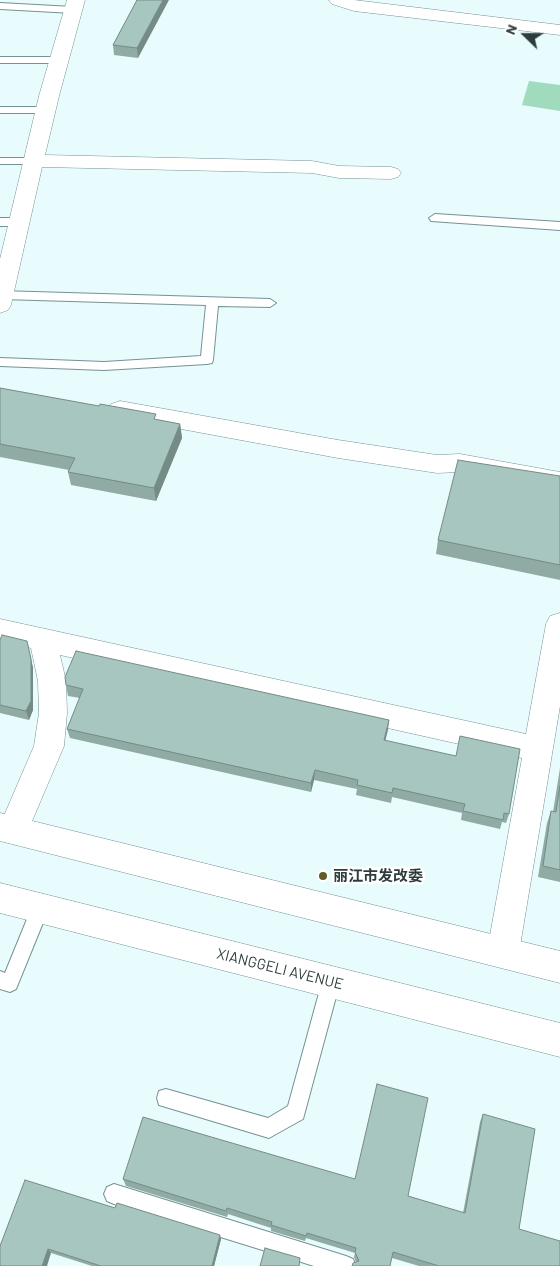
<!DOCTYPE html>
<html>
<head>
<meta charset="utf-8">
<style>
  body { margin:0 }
  #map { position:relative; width:560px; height:1266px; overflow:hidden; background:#e8fcfd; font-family:Barlow,sans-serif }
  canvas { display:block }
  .north { position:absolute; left:500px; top:10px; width:50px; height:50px; -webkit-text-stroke:4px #fff; paint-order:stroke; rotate:292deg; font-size:14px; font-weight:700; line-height:20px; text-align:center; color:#2f3c3d }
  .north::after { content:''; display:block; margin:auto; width:18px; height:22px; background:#2f3c3d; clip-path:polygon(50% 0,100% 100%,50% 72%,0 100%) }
</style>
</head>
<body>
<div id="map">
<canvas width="560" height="1266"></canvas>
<div class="north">N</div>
</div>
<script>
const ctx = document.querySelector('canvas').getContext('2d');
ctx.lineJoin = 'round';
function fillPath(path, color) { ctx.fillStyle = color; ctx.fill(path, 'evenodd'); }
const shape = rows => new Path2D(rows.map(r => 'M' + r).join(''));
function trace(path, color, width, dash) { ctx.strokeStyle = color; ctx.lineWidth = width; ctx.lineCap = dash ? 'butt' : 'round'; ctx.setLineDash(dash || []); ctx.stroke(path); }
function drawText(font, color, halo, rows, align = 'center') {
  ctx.font = font + ' Barlow,"Noto Sans SC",sans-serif'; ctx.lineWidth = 5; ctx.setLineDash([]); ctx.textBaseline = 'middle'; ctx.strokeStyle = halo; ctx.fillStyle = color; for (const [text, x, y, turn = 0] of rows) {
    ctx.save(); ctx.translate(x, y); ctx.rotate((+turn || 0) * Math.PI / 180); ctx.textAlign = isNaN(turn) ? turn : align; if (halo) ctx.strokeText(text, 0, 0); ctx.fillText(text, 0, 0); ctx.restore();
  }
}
const green = shape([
  [529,81,560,85,560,111,522,105]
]);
const service = shape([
  [0,3,73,7,78,10,73,13,0,9,0,3],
  [0,57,59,57,64,60,59,63,0,63,0,57],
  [0,107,46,107,51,110,46,113,0,113,0,107],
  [0,158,34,158,40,161,34,164,0,164,0,158],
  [435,214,560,222,560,230,431,221,429,218,435,214],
  [0,218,19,218,25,222,19,226,0,226,0,218],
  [0,291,270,299,276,303,270,307,218,306,213,360,212,363,207,364,104,370,0,366,0,358,104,362,201,356,206,305,2,299,0,299,0,291],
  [40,900,46,902,49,908,16,989,10,992,0,989,0,971,5,973,34,902,40,900],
  [331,973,337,976,340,982,303,1119,269,1138,159,1105,157,1098,159,1091,166,1089,268,1118,288,1106,322,982,325,976,331,973],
  [114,1184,346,1256,353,1259,356,1266,314,1266,114,1204,107,1201,104,1194,107,1187,114,1184]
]);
const minor = shape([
  [67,0,85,0,59,96,45,155,312,161,339,166,391,167,398,169,401,173,398,177,391,179,339,178,312,173,42,167,11,305,8,310,0,313,0,259,39,96,67,0],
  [329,0,354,0,560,25,560,35,354,11,332,4,329,0],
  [120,401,338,440,437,455,460,454,560,472,560,490,460,472,437,473,338,458,111,416,108,410,111,404,120,401],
  [560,613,560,706,519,952,514,963,503,968,492,963,487,952,522,758,60,655,66,681,67,713,64,746,24,840,13,844,2,840,0,835,0,825,34,746,39,713,38,681,31,648,0,641,0,619,526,734,546,624,550,616,560,613]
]);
const secondary = shape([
  [0,813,560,951,560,983,0,841,0,813],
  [0,883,560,1023,560,1057,0,913,0,883]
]);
const wall = shape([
  [137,0,138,58,114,55,113,45],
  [0,388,157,420,180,424,182,438,156,501,71,485,68,472,69,470,0,457],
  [560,476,560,580,436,554,438,540],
  [0,640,29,650,33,668,33,710,29,720,0,713],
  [66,685,389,720,385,740,509,814,506,823,502,822,500,829,461,820,462,813,392,797,391,803,356,795,357,789,314,780,311,792,70,738,67,729,80,698,68,696],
  [560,768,560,882,538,877,547,823,551,811,553,812],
  [483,1114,519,1229,560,1266,419,1266,392,1258,356,1262,354,1257,355,1253,306,1238,305,1241,271,1231,271,1228,228,1214,227,1217,126,1186,123,1179,408,1196,463,1213,480,1122],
  [115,1208,221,1239,214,1266,92,1266,51,1253,0,1266]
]);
const shadedWall = shape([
  [163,0,169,0,138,58,137,48],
  [180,424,182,438,156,501,154,488],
  [27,641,33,668,33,710,29,720,26,711],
  [389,720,388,730,383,750,384,740],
  [315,770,314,780,311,792,311,783],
  [220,1235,221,1239,214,1266,212,1266],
  [48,1249,51,1253,47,1266,42,1266]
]);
const building = shape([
  [137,0,163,0,137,48,113,45,137,0],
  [0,388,99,406,100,404,156,414,154,419,180,424,154,488,68,472,75,458,0,444,0,388],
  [458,460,560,476,560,565,438,540,458,460],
  [2,635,27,641,31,659,31,701,26,711,0,705,0,640,2,635],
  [76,651,389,720,384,740,456,756,460,736,520,749,509,814,504,813,503,820,463,811,465,804,393,788,392,793,357,785,358,780,315,770,311,783,67,729,83,689,66,685,65,677,76,651],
  [560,786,560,870,543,866,551,811,556,812,560,786],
  [377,1084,428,1098,408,1196,465,1213,483,1114,535,1129,519,1229,560,1241,560,1266,439,1266,393,1252,390,1266,352,1266,353,1263,359,1261,355,1252,356,1248,307,1233,306,1236,271,1225,272,1222,227,1208,226,1211,123,1179,143,1117,355,1179,377,1084],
  [25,1180,115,1208,117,1203,220,1235,212,1266,101,1266,48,1249,42,1266,0,1266,0,1246,25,1180],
  [265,1248,300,1258,299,1266,260,1266,265,1248]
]);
const markers = [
  [323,876,5,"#605b27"]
];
const poiNames = [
  ["丽江市发改委",333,876]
];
const streetNames = [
  ["XIANGGELI AVENUE",280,969,14]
];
fillPath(green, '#9fdbbc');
trace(service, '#749294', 2);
trace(minor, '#749294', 1);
trace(secondary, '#749294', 1);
fillPath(service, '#fff');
fillPath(minor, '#fff');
fillPath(secondary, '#fff');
fillPath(wall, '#90aaa4');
fillPath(shadedWall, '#758b86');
fillPath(building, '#a7c6bf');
trace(building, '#758b86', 1);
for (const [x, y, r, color] of markers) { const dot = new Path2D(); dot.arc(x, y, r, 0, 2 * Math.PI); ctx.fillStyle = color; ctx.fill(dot); trace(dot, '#fff', 2); }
drawText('bold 15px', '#2f3c3d', '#fff', poiNames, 'left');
drawText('15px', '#2f3c3d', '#fff', streetNames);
</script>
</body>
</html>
